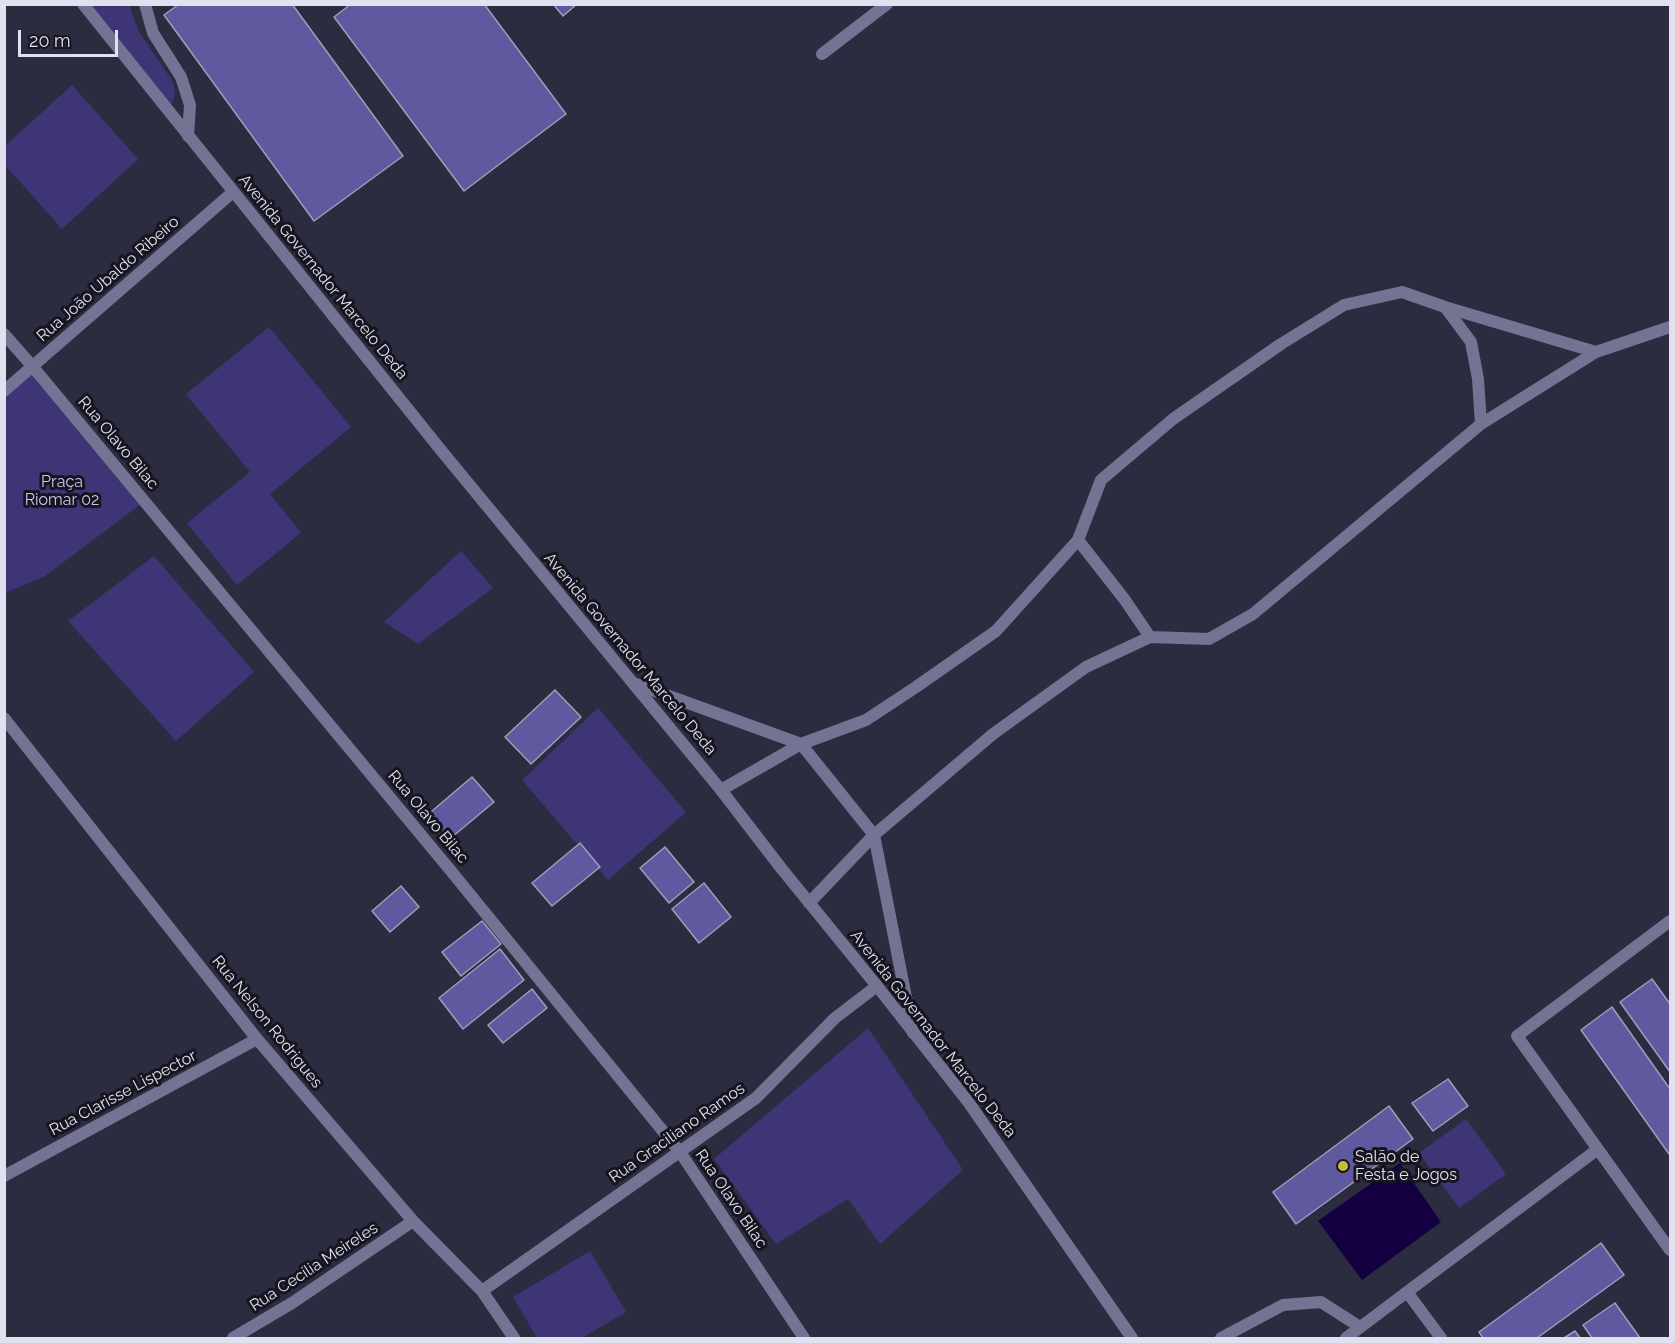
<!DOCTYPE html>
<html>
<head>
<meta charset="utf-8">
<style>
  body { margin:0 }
  #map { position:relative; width:1675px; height:1343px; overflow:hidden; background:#2c2c40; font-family:Raleway,sans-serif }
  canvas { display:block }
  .frame { position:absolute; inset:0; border:6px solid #e0e0ee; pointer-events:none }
  .scale { position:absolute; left:18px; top:30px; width:100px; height:27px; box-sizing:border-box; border:3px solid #e0e0ee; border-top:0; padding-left:8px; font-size:18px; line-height:21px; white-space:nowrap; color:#e0e0ee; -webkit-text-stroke:4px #16151f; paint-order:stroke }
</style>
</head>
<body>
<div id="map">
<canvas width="1675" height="1343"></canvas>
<div class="frame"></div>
<div class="scale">20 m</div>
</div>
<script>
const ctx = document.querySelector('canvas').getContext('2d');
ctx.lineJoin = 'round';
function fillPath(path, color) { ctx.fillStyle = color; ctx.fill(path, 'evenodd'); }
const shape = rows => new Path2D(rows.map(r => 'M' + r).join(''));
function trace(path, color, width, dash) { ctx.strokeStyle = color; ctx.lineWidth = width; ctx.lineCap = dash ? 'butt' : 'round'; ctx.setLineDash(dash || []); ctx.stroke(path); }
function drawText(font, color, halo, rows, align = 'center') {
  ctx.font = font + ' Raleway,sans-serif'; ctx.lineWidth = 6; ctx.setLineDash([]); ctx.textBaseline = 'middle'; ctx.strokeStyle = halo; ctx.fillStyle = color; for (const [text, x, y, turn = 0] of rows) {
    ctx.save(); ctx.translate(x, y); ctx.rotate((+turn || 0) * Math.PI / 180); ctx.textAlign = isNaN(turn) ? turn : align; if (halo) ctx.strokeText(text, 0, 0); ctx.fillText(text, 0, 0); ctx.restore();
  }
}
const green = shape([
  [83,5,129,5,139,32,173,82,175,94,172,104,167,109],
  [72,85,138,159,62,229,5,165,5,146],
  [269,327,351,427,270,494,301,533,237,585,187,523,250,472,186,394],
  [33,367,145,501,45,576,5,593,5,391],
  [461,551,493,588,418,644,384,622],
  [154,556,254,672,176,741,68,621],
  [598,708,686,812,608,880,522,780],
  [868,1028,963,1170,880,1244,848,1199,776,1244,714,1159],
  [1466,1119,1506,1174,1459,1208,1419,1153],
  [590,1251,626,1312,582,1338,537,1338,513,1297]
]);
const water = shape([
  [1400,1163,1441,1222,1362,1280,1318,1221]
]);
const building = shape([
  [179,4,292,4,403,156,314,221,164,15,179,4],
  [351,4,484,4,566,114,464,191,334,17,351,4],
  [553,4,577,4,563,16,553,4],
  [555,690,581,717,531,764,505,737,555,690],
  [472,777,494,802,446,842,425,817,472,777],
  [580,843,600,867,552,906,532,883,580,843],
  [665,847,694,882,669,903,640,868,665,847],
  [704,883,731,917,699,943,672,909,704,883],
  [401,886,419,907,390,932,372,911,401,886],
  [482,921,501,944,461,976,442,952,482,921],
  [500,949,524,980,463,1029,439,998,500,949],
  [1652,979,1670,1004,1670,1072,1620,1002,1652,979],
  [532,989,547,1008,503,1043,488,1025,532,989],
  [1612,1007,1670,1089,1670,1153,1669,1154,1581,1030,1612,1007],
  [1448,1079,1468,1106,1433,1131,1412,1103,1448,1079],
  [1389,1106,1413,1139,1296,1224,1273,1192,1389,1106],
  [1601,1243,1624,1275,1537,1338,1483,1338,1479,1332,1601,1243],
  [1615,1303,1640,1338,1592,1338,1583,1325,1615,1303],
  [1575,1331,1580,1338,1564,1338,1575,1331]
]);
const lane = shape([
  [145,4,153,33,181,77,190,105,188,136],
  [822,54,887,4],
  [1445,307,1596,352],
  [1078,540,1125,600,1150,637],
  [633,683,801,744,874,835,913,1033],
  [721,790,801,744,866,720,916,687,996,631,1078,540,1101,480,1173,419,1281,344,1344,305,1402,292,1445,307,1471,342,1478,379,1481,424],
  [809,903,874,835,993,734,1086,667,1150,637,1209,639,1253,614,1481,424,1596,352,1670,327]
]);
const street = shape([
  [83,4,440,449,721,790,781,868,877,986,969,1103,1132,1338],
  [4,334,33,367,451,871,680,1152,804,1338],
  [4,391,233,192],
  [4,718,257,1039,413,1221,482,1291,514,1338],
  [1670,921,1517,1036,1670,1250],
  [4,1176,257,1039],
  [482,1291,756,1098,835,1018,877,986],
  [233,1338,292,1303,413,1221],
  [1221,1338,1283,1305,1321,1302,1360,1327],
  [1346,1338,1407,1292],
  [1441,1338,1407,1292,1598,1149]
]);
const markers = [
  [1343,1166,6,"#c5bc3d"]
];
const streetNames = [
  ["Avenida Governador Marcelo Deda",323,277,51],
  ["Rua João Ubaldo Ribeiro",108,279,-41],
  ["Rua Olavo Bilac",118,443,50],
  ["Avenida Governador Marcelo Deda",630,654,50],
  ["Rua Olavo Bilac",428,817,50],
  ["Rua Nelson Rodrigues",267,1022,51],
  ["Avenida Governador Marcelo Deda",933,1034,52],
  ["Rua Clarisse Lispector",123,1093,-28],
  ["Rua Graciliano Ramos",677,1133,-35],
  ["Rua Olavo Bilac",731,1199,56],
  ["Rua Cecília Meireles",314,1267,-33]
];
const parkNames = [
  ["Praça",62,482],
  ["Riomar 02",62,500]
];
const poiNames = [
  ["Salão de",1355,1157],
  ["Festa e Jogos",1355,1175]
];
fillPath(green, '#3d3576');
fillPath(water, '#140041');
fillPath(building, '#5f59a0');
trace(building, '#9e9eb7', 1.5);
trace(lane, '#737393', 12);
trace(street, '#737393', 12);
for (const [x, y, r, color] of markers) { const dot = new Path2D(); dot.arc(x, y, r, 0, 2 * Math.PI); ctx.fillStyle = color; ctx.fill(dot); trace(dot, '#16151f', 2); }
drawText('16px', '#e0e0ee', '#16151f', streetNames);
drawText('16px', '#c8c7f0', '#16151f', parkNames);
drawText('16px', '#e0e0ee', '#16151f', poiNames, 'left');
</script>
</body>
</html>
